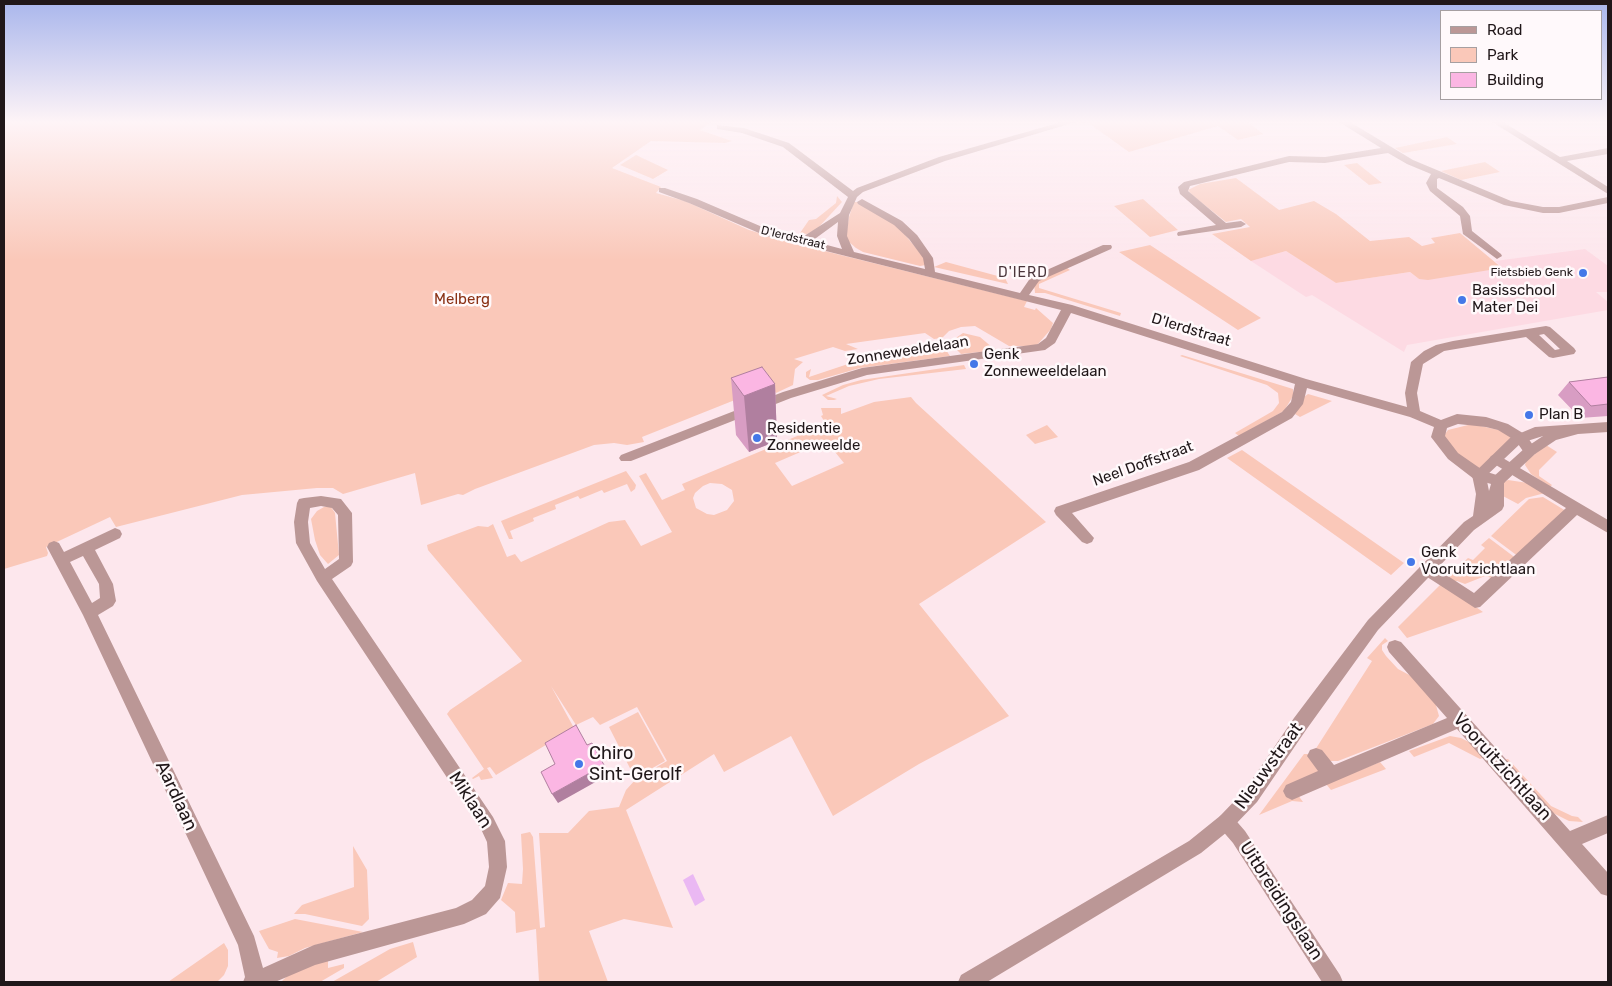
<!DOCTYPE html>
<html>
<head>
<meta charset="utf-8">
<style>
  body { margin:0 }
  #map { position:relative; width:1612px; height:986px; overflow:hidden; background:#fde7ed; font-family:Rubik,sans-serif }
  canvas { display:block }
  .frame { position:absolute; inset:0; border:5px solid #201719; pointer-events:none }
  .legend { position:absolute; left:1440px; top:10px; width:162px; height:90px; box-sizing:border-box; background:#fff9fb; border:1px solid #a69fa1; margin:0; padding:6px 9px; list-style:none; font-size:15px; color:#201719 }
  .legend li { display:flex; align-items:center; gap:10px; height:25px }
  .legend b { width:25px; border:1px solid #a69fa1 }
</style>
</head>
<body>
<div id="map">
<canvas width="1612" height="986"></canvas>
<div class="frame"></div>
<ul class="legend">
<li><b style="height:6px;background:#bb9796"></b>Road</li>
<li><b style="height:14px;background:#fac8b9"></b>Park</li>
<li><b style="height:14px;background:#fbb6e3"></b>Building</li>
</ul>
</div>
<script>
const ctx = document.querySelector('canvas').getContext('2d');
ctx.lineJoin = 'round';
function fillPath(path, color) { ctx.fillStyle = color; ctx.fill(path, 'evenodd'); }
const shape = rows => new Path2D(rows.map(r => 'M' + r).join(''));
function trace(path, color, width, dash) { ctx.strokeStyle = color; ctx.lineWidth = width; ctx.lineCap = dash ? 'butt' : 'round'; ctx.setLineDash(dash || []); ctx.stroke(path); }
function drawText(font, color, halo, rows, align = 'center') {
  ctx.font = font + ' Rubik,sans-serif'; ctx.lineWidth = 5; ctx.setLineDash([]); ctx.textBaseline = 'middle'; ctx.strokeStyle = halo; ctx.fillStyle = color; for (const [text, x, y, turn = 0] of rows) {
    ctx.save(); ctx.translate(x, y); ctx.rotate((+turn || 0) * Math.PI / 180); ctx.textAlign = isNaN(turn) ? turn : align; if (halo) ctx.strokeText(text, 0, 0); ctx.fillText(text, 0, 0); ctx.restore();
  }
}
const built = shape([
  [1585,249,1608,266,1608,292,1596,292,1608,302,1608,310,1407,345,1404,352,1312,295,1306,297,1251,261,1286,251,1336,283,1410,272,1419,279,1502,268,1495,261]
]);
const green = shape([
  [4,122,711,122,700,130,732,141,725,143,651,141,612,168,661,187,656,193,685,201,749,230,792,243,1027,301,1024,307,1035,310,1036,308,1053,323,1051,329,1038,344,1032,346,1009,346,975,326,961,327,949,331,942,338,934,339,925,333,846,344,858,349,845,351,833,347,794,359,803,362,795,369,793,385,776,393,770,386,642,437,644,442,627,445,614,443,594,445,475,489,463,495,458,494,421,505,415,473,343,494,333,488,317,488,242,495,116,527,110,517,46,547,48,553,47,556,4,569],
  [1080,122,1248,122,1263,134,1238,140,1218,126,1129,152,1087,122,1077,124],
  [1447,137,1457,144,1403,153,1395,148],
  [636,155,668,170,653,179,620,165],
  [1485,162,1500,172,1461,180,1441,171],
  [1357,163,1382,183,1369,185,1344,165],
  [1236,178,1279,210,1314,201,1336,214,1370,241,1409,237,1422,246,1435,243,1431,238,1460,233,1502,268,1428,280,1419,279,1410,272,1336,283,1286,251,1251,261,1212,234,1250,227,1241,219,1226,222,1192,195,1188,190,1200,184],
  [837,196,842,202,817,229,807,234,800,233,809,220,816,219,836,203],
  [1143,199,1178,230,1150,237,1114,206],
  [854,202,858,202,896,224,926,260,926,265,920,266,863,252,856,248,848,241,846,235,849,217],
  [1150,245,1261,318,1238,330,1119,252],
  [946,262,1005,278,1008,284,934,267],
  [1066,267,1070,270,1039,284,1039,288,1121,313,1120,316,1045,293,1035,293,1034,283],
  [963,333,980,337,993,348,999,350,961,354,953,346,953,340],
  [942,344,950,356,860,368,818,380,810,380,806,377,806,372,811,369,809,377,848,364,925,353,931,346],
  [1182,355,1293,389,1293,396,1284,411,1239,436,1235,433,1273,411,1279,403,1278,393,1267,385,1180,356],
  [964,365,966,369,879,379,849,386,826,396,837,399,834,400,828,400,822,395,843,385,861,380],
  [1308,394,1332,401,1300,417,1295,414,1304,397],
  [911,397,916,403,1046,522,919,604,1009,716,919,764,833,816,791,736,724,772,714,754,626,810,673,928,624,919,589,931,608,982,539,982,536,929,516,933,515,912,501,900,508,883,522,884,523,869,521,834,530,832,533,837,540,928,545,927,539,833,568,833,589,811,619,807,626,790,636,779,667,761,637,707,600,725,593,717,576,725,551,686,574,728,496,775,490,767,487,768,493,778,481,780,479,776,473,779,472,778,484,769,447,714,450,710,522,661,428,550,427,545,478,526,488,527,493,524,507,557,515,554,521,562,609,522,625,520,641,546,672,532,639,476,646,473,662,500,685,490,682,484,826,424,821,416,823,415,821,408,841,408,841,414,874,402],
  [826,441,844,463,792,486,775,463],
  [710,483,722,484,732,490,734,501,727,510,714,515,707,514,696,508,693,498,695,493,703,486],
  [1472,424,1503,431,1514,438,1479,469,1462,458,1445,440,1445,434,1448,430],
  [1047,425,1058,437,1035,444,1026,435],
  [1546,445,1557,452,1539,470,1539,476,1552,485,1550,487,1531,474,1525,465,1526,461],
  [1242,450,1404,563,1391,575,1227,458],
  [626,471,636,485,635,489,631,492,627,484,604,493,602,490,580,499,578,496,555,505,556,509,533,518,534,521,510,531,513,539,509,539,501,521],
  [1508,480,1528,483,1545,493,1526,498,1518,504,1501,495,1502,483],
  [1543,497,1566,511,1519,557,1491,536,1529,499],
  [324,507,331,507,335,513,339,555,328,564,320,555,315,540,311,519,317,511],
  [1489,538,1517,559,1495,579,1485,576,1465,584,1457,581,1452,583,1446,579,1468,558,1473,560,1485,548,1481,545],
  [1442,583,1483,612,1407,638,1398,627],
  [1385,638,1388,641,1382,645,1382,650,1386,656,1398,669,1415,678,1434,698,1439,716,1433,724,1338,761,1329,761,1298,795,1303,802,1292,801,1259,815,1304,754,1311,754,1315,750,1372,661,1367,658],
  [638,712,665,761,635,778,609,727],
  [1450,736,1461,738,1471,743,1485,757,1480,759,1449,743,1414,757,1409,751],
  [1508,759,1551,806,1572,816,1578,817,1583,822,1569,821,1551,812,1504,760],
  [1380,762,1386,769,1331,790,1326,784],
  [353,846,367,870,369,919,362,926,305,914,294,914,302,905,354,887],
  [295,919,363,932,305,948,289,956,277,958,278,952,269,949,259,931],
  [413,942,417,957,376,982,332,982,390,949],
  [224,943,228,950,228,966,224,975,217,982,168,982],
  [328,958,328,968,344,964,344,968,320,982,281,982,287,976]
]);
const water = shape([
  [693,874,705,900,695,906,683,880]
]);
const minor = shape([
  [1061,122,1076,122,945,161,863,192,857,197,849,215,847,236,854,252,925,269,923,258,909,239,894,225,858,204,857,202,862,199,902,221,917,235,933,258,935,272,1020,293,1031,277,1103,245,1111,245,1112,247,1111,249,1039,281,1029,295,1072,305,1306,379,1407,407,1405,393,1411,362,1424,351,1436,345,1453,341,1546,326,1550,327,1574,348,1576,351,1574,354,1553,358,1549,357,1526,337,1444,351,1423,364,1417,393,1420,411,1441,420,1457,414,1486,417,1508,424,1526,435,1537,451,1535,454,1525,454,1516,441,1498,430,1486,427,1458,424,1447,428,1445,436,1458,453,1484,471,1503,477,1505,481,1503,485,1498,486,1474,479,1448,459,1431,437,1434,427,1410,417,1307,388,1303,404,1292,418,1199,470,1072,513,1094,538,1092,542,1087,544,1082,542,1056,515,1054,511,1056,507,1189,462,1282,412,1291,402,1295,384,1071,313,1055,343,1045,350,867,375,791,398,631,461,621,461,619,458,621,455,783,392,862,368,1038,344,1046,338,1061,310,766,236,689,203,659,192,659,188,665,188,697,199,774,232,801,238,840,213,848,197,783,147,742,133,717,129,717,125,744,128,789,143,853,191,857,188,939,157,1061,122],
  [838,222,837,236,842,249,812,241,838,222],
  [1544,334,1560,349,1555,350,1539,335,1544,334],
  [1339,122,1350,122,1413,160,1511,201,1543,207,1559,207,1608,197,1608,203,1559,213,1543,213,1504,205,1439,178,1437,179,1437,188,1463,207,1470,216,1472,231,1501,254,1502,256,1497,259,1463,234,1460,216,1430,191,1426,183,1431,174,1407,164,1388,153,1325,163,1289,162,1190,186,1188,191,1226,223,1241,221,1246,224,1241,227,1178,236,1177,234,1178,232,1216,225,1180,194,1178,187,1184,182,1289,156,1325,157,1381,148,1339,122],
  [1492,122,1503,122,1560,157,1608,148,1608,154,1567,161,1608,187,1608,194,1492,122],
  [1496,454,1608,520,1608,533,1577,515,1480,607,1475,608,1421,573,1419,569,1421,565,1426,563,1431,565,1474,593,1566,508,1491,462,1489,459,1491,456,1496,454],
  [321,496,341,499,352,513,353,562,351,566,332,579,493,817,505,841,507,867,500,898,486,914,464,924,315,965,275,982,243,982,245,977,238,945,83,615,47,547,49,543,54,541,59,543,64,552,115,528,120,530,122,534,120,538,95,550,113,584,116,601,113,606,98,615,254,936,263,968,314,945,456,908,472,900,485,886,489,867,487,842,481,829,317,581,296,543,294,522,297,503,299,499,304,498,321,496],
  [321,506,332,508,338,515,339,559,325,569,310,543,308,522,310,508,321,506],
  [83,556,99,584,100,598,92,603,70,562,83,556],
  [1395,640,1401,642,1570,831,1608,815,1608,833,1582,844,1608,873,1608,896,1601,894,1457,729,1292,800,1286,797,1283,791,1286,785,1318,771,1307,756,1310,750,1316,748,1322,750,1334,765,1447,718,1389,652,1387,647,1389,642,1395,640],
  [1226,813,1232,816,1245,831,1340,975,1343,982,1322,982,1233,843,1220,828,1217,822,1220,816,1226,813]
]);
const tertiary = shape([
  [1608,422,1608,432,1578,434,1556,440,1535,454,1504,483,1504,506,1502,510,1474,530,1378,630,1306,730,1257,802,1232,828,1201,853,987,982,958,982,961,975,1189,841,1220,816,1245,790,1294,718,1368,620,1464,522,1473,516,1476,494,1472,475,1511,437,1535,427,1608,422],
  [1543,436,1525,448,1493,477,1489,491,1486,476,1521,443,1543,436]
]);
const wall = shape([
  [1608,377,1608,416,1580,418,1558,395,1569,382],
  [731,378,775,384,777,441,749,452,736,435]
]);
const shadedWall = shape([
  [775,384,777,441,749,452,744,396],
  [604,765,608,775,558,803,552,794]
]);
const building = shape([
  [762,367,775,384,744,396,731,378,762,367],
  [1608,377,1608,404,1591,406,1569,382,1608,377],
  [576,725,587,745,592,743,604,765,552,794,541,772,555,764,545,743,576,725]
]);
const markers = [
  [1583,273,5,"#4478e8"],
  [1462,300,5,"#4478e8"],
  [974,364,5,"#4478e8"],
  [1529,415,5,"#4478e8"],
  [757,438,5,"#4478e8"],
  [1411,562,5,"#4478e8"],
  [579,764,5,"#4478e8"]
];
const farStreetnames = [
  ["D'Ierdstraat",793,238,14]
];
const farPoinames = [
  ["Fietsbieb Genk",1573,273]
];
const farNeighbourhoodnames = [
  ["D'IERD",1023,273]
];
const poiNames = [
  ["Basisschool",1472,291],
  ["Mater Dei",1472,308],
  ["Genk",984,355],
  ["Zonneweeldelaan",984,372],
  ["Plan B",1539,415],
  ["Residentie",767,429],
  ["Zonneweelde",767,446],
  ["Genk",1421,553],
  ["Vooruitzichtlaan",1421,570]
];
const parkNames = [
  ["Melberg",462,300]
];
const streetNames = [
  ["D'Ierdstraat",1191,330,17],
  ["Zonneweeldelaan",908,351,-9],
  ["Neel Doffstraat",1143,464,-20]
];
const nearPoinames = [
  ["Chiro",589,754],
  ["Sint-Gerolf",589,775]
];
const nearStreetnames = [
  ["Nieuwstraat",1269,766,-54],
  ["Vooruitzichtlaan",1502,767,48],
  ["Aardlaan",176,796,65],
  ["Miklaan",470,800,57],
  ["Uitbreidingslaan",1281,901,57]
];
fillPath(built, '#fddae3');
fillPath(green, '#fac8b9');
fillPath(water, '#eab8f3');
fillPath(minor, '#bb9796');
fillPath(tertiary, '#bb9796');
fillPath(wall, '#d89dc3');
fillPath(shadedWall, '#b07f9f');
fillPath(building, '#fbb6e3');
trace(building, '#b07f9f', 1);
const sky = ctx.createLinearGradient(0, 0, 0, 260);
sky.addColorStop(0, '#a9b6ec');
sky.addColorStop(0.47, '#fef4f7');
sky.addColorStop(1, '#fef4f700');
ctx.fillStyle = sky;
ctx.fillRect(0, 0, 1612, 260);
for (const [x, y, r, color] of markers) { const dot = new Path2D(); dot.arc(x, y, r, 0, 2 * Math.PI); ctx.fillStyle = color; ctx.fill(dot); trace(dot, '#fff9fb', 2); }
drawText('12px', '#201719', '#fff9fb', farStreetnames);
drawText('12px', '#201719', '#fff9fb', farPoinames, 'right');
ctx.letterSpacing = '1px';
drawText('14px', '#4a353b', '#fff9fb', farNeighbourhoodnames);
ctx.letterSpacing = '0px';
drawText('15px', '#201719', '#fff9fb', poiNames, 'left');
drawText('15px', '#8a3215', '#fff9fb', parkNames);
drawText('15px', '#201719', '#fff9fb', streetNames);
drawText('18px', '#201719', '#fff9fb', nearPoinames, 'left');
drawText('18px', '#201719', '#fff9fb', nearStreetnames);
</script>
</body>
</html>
